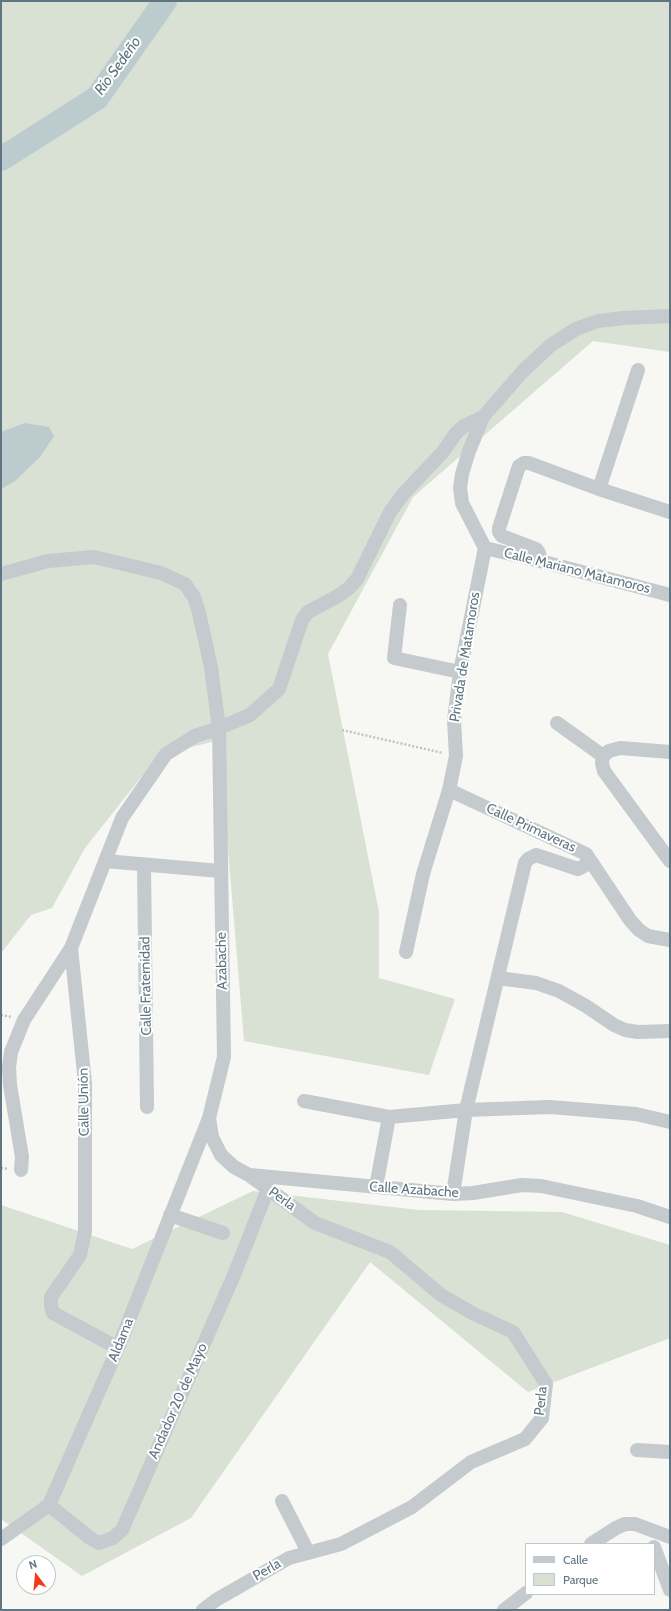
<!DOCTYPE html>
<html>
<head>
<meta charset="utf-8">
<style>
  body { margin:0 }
  #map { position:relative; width:671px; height:1611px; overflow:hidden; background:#f7f7f4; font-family:Cabin,sans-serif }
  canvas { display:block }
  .frame { position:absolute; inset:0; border:2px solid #5f7682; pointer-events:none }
  .legend { position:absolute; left:525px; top:1543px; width:130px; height:52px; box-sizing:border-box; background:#fff; border:1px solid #bfc8cd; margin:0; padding:5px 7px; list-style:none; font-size:12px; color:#5f7682 }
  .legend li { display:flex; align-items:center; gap:8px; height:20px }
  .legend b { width:20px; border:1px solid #bfc8cd }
  .north { position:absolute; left:16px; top:1555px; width:40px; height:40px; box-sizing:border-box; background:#fff; border:1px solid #bfc8cd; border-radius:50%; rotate:344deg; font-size:11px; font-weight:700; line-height:16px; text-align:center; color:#5f7682 }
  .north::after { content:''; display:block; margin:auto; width:14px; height:18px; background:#f23819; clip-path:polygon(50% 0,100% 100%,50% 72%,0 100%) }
</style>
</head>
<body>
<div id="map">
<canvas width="671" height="1611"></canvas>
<div class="frame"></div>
<ul class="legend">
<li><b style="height:5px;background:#c4cacd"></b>Calle</li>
<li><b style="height:11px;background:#d9e0d4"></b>Parque</li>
</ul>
<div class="north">N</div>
</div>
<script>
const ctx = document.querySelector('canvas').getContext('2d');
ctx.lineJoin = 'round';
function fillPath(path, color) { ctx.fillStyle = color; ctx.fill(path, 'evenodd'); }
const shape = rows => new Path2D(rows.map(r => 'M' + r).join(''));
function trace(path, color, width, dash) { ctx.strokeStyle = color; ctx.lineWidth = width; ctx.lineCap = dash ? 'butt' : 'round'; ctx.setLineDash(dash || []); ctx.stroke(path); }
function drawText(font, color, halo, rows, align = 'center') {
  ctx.font = font + ' Cabin,sans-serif'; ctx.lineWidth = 4; ctx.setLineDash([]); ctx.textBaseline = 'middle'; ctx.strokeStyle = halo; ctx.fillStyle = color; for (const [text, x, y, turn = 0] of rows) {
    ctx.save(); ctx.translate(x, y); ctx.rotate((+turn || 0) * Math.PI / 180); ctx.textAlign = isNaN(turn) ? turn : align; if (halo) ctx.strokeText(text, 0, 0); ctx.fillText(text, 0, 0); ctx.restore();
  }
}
const green = shape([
  [1,1,670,1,670,352,593,341,413,497,328,654,379,912,379,978,455,999,429,1075,244,1041,219,740,168,753,142,776,85,848,52,908,31,915,1,953],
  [253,1191,419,1210,562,1212,670,1245,670,1338,528,1392,370,1262,191,1518,82,1576,1,1519,1,1205,132,1249]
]);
const water = shape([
  [25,423,49,427,54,436,40,457,15,481,1,489,1,432]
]);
const river = shape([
  [1,159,97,98,165,1]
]);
const path = shape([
  [342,730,443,753],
  [1,1015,12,1017],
  [1,1168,8,1169]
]);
const street = shape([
  [483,417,469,451,462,474,460,488,462,503,485,548],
  [599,489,638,370],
  [485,548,540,561,670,595],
  [540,561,539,553,536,549,502,536,499,532,499,528,519,466,524,463,529,463,599,489,670,512],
  [1,574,48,561,94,557,161,573,185,584,194,597,199,613,211,667,219,728,224,1057,209,1118,212,1137,221,1155,234,1167,249,1175,315,1223,390,1252,441,1295,474,1314,513,1332,546,1384,542,1418,525,1439,471,1462,412,1507,341,1544,289,1558,216,1600,203,1610],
  [400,605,394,658,460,672],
  [557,723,603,756],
  [670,752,620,748,609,751,603,756,602,763,604,771,670,861],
  [449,790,586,854,630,920,639,930,648,936,670,940],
  [105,861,220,871],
  [144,865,147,1107],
  [71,948,85,1083,85,1231,80,1255,51,1297,51,1306,53,1313,118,1348],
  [406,952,423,874,449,790,456,756,454,720,460,672,485,548],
  [498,978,536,983,559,991,586,1006,614,1025,625,1030,638,1032,670,1031],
  [304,1101,389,1117,466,1110,550,1107,636,1114,670,1122],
  [21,1170,22,1157,10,1085,9,1067,11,1052,24,1020,71,948,122,818,166,754,195,736,219,728,250,715,279,689,302,620,308,612,338,596,349,588,357,579,390,512,404,493,442,453,456,433,464,426,483,417,523,371,551,345,576,329,598,321,624,318,670,316],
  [250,1175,453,1194,473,1193,522,1185,541,1186,637,1206,670,1217],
  [376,1187,389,1117],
  [453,1194,466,1110,525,863,528,859,536,855,578,869,584,866,589,860],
  [170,1215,223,1233],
  [637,1450,670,1452],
  [282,1501,308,1552],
  [49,1505,90,1538,99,1543,113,1538,122,1530,234,1275,268,1189],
  [1,1539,49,1505,118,1348,209,1118],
  [591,1544,616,1528,625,1524,635,1524,670,1537],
  [654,1547,670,1590],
  [504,1610,526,1593]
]);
const streetNames = [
  ["Calle Mariano Matamoros",577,571,14],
  ["Privada de Matamoros",465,657,-81],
  ["Calle Primaveras",531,828,25],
  ["Azabache",222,961,-91],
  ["Calle Fraternidad",146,986,-91],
  ["Calle Unión",84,1102,-91],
  ["Calle Azabache",414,1190,4],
  ["Perla",282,1199,36],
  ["Aldama",121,1340,-68],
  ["Andador 20 de Mayo",178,1401,-66],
  ["Perla",541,1401,-84],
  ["Perla",267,1570,-30]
];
const waterNames = [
  ["Río Sedeño",118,66,-54]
];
fillPath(green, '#d9e0d4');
fillPath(water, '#bccbce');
trace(river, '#bccbce', 24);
trace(path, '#c0c3c5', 2.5, [2, 2]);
trace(street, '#c4cacd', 14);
drawText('14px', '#5f7682', '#fff', streetNames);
drawText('italic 15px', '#5a767c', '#fff', waterNames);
</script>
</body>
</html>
